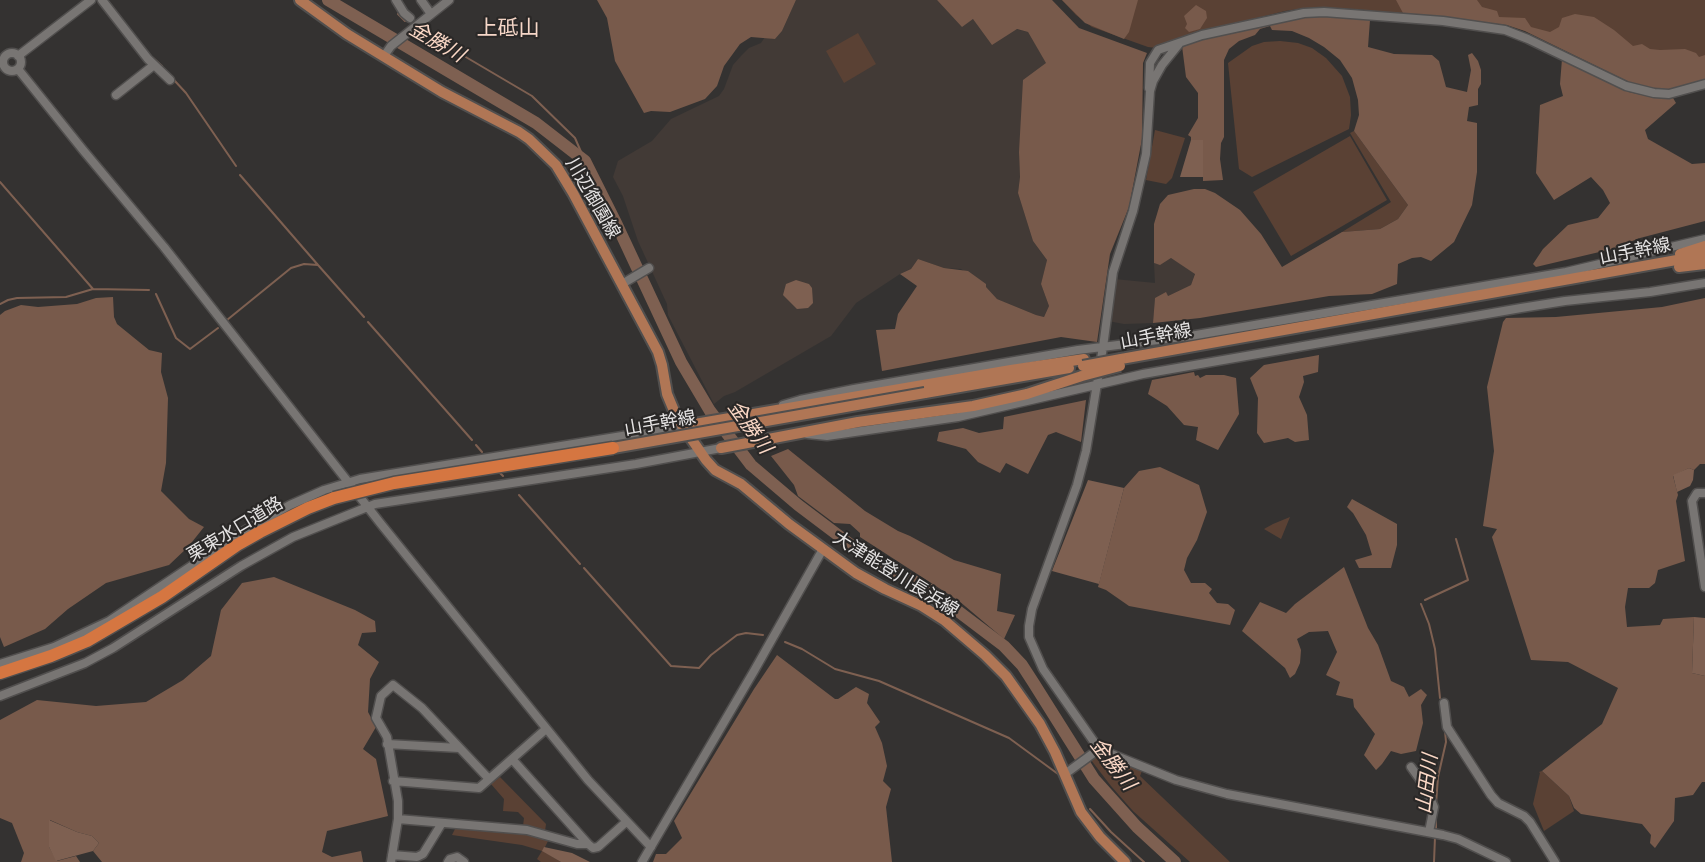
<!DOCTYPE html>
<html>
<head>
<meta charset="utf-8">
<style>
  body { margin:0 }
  canvas { display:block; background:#343231 }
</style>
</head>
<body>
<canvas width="1705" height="862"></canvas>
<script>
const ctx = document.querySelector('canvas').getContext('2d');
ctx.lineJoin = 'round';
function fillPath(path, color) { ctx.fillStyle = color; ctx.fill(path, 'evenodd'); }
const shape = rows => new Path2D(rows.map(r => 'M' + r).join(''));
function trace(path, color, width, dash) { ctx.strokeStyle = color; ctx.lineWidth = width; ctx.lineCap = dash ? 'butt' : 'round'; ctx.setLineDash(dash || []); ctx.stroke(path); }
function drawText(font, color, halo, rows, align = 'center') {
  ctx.font = font + ' Lato,"Noto Sans JP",sans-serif'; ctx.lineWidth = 4.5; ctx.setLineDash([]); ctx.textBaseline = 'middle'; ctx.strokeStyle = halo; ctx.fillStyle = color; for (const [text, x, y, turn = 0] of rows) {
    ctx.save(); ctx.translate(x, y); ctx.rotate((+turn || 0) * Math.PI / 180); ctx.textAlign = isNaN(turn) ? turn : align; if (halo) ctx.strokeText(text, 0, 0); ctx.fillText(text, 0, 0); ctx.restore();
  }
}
const built = shape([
  [796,0,937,0,962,26,973,19,1028,32,1047,63,1019,152,1020,177,1018,193,1033,241,1047,260,1041,284,1049,306,1044,317,1036,315,997,299,985,287,961,269,944,268,918,259,911,269,900,274,856,303,831,336,735,392,724,396,714,404,668,315,667,304,638,241,623,196,613,177,618,161,652,141,671,119,719,96,724,89,733,65,741,56,749,48,761,43,765,37,775,39,782,31],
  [1171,258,1195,273,1191,285,1168,296,1155,298,1153,323,1124,324,1108,321,1114,279,1155,283,1154,263,1160,264]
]);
const green = shape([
  [1062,0,1705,0,1705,80,1629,82,1525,31,1507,25,1355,9,1304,8,1285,11,1196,33,1157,48,1148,47,1092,27,1076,15],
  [858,33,876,64,844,83,826,51],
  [1280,41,1298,43,1312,48,1326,58,1342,76,1350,97,1351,115,1349,129,1252,177,1239,169,1228,63,1252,46,1264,42],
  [1155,130,1185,138,1172,178,1166,184,1146,180],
  [1354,131,1408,205,1398,219,1380,229,1342,232,1391,202,1350,133],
  [1350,136,1387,200,1291,256,1253,192],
  [1290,517,1281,539,1264,529,1273,524],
  [1096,756,1117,760,1142,771,1140,776,1230,862,1190,862,1133,811,1111,786,1091,760],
  [1542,771,1569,796,1574,811,1544,831,1533,804,1540,773,1539,772],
  [500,777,546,824,545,831,523,826,524,818,518,812,503,811,504,799,491,784],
  [456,827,527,833,549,839,543,851,561,862,541,862,537,859,542,851,522,845,452,835]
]);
const forest = shape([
  [597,0,796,0,782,31,775,39,751,37,740,44,724,66,717,86,705,99,670,112,651,111,644,113,615,61,607,18],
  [937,0,1052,0,1079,28,1147,53,1143,63,1142,139,1129,207,1110,254,1097,342,1061,337,882,371,876,330,895,329,898,314,917,286,900,274,911,269,918,259,944,268,968,271,986,284,986,287,997,299,1036,315,1044,317,1049,306,1041,284,1047,260,1033,241,1018,193,1020,177,1019,152,1023,80,1046,63,1028,32,1017,29,992,45,973,19,962,27],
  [1062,0,1138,0,1129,32,1124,39,1085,23],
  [1396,0,1477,0,1482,7,1497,11,1499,17,1525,18,1531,27,1550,32,1559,27,1562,18,1575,14,1594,17,1614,30,1633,46,1642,44,1650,49,1660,50,1685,49,1696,53,1699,57,1705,55,1705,80,1679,88,1659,90,1629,82,1525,31,1507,25,1403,13],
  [1196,5,1206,11,1207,18,1200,29,1189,32,1185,28,1187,24,1184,16],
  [1315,16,1370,20,1368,47,1394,54,1432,55,1439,61,1446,87,1467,92,1471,70,1468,55,1472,53,1478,61,1481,70,1481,84,1478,89,1478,105,1469,107,1467,121,1477,123,1477,172,1472,205,1454,242,1431,261,1421,257,1412,258,1398,264,1397,284,1372,294,1329,296,1200,318,1153,323,1155,298,1166,292,1168,296,1191,285,1195,274,1171,258,1160,265,1154,263,1154,224,1160,204,1168,195,1194,189,1205,189,1215,193,1240,210,1261,234,1282,267,1342,232,1380,229,1398,219,1408,205,1354,131,1359,115,1358,100,1352,78,1340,60,1324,47,1309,38,1292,31,1272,30,1270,26,1260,29,1255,35,1239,41,1229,49,1224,60,1224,137,1221,143,1220,159,1223,180,1203,181,1203,140,1191,140,1191,137,1188,135,1198,118,1198,93,1186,77,1182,46,1193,41,1287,20],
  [1562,59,1629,92,1655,98,1673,98,1676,103,1645,130,1648,139,1692,164,1705,163,1705,221,1640,238,1612,249,1536,267,1533,264,1543,249,1568,225,1598,218,1610,203,1603,190,1591,177,1554,200,1536,173,1540,105,1563,96,1560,84],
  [113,297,114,317,117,324,149,350,162,353,161,372,168,398,166,463,161,491,189,519,204,527,188,547,169,565,106,583,68,609,45,629,4,647,0,637,0,315,5,311,21,305,38,307,77,304,96,298],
  [1705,298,1705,464,1700,464,1694,470,1689,468,1673,476,1678,495,1676,501,1685,561,1658,570,1655,583,1649,588,1628,588,1625,607,1627,627,1660,625,1663,619,1694,617,1692,673,1705,676,1705,782,1702,782,1693,795,1675,798,1674,821,1655,848,1650,843,1651,835,1642,824,1581,814,1574,808,1569,796,1542,771,1602,724,1618,688,1568,662,1531,660,1492,537,1497,529,1483,526,1494,451,1487,387,1503,322,1506,318,1556,317,1662,307],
  [1319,355,1318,372,1303,376,1304,382,1299,397,1307,415,1309,440,1295,442,1288,438,1264,443,1257,433,1258,398,1250,378,1264,365],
  [1194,372,1195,376,1198,375,1200,378,1206,375,1224,375,1236,378,1239,414,1218,450,1196,440,1198,427,1184,425,1167,406,1148,394,1152,380],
  [1086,400,1081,442,1056,432,1048,435,1028,474,1006,463,1000,473,978,462,966,449,937,441,939,432,963,428,979,433,1003,429,1004,417],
  [788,449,865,511,898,531,910,536,954,560,1001,574,997,611,1015,615,1004,639,959,601,860,537,860,533,850,524,834,523,798,496,794,485,771,456],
  [1160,467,1199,485,1207,512,1197,540,1187,558,1184,570,1191,583,1205,583,1212,589,1209,593,1217,603,1228,604,1235,610,1230,625,1129,606,1106,590,1098,587,1124,488,1139,471],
  [1352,499,1397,524,1397,545,1391,568,1359,568,1355,560,1372,555,1366,535,1353,513,1347,507],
  [1344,567,1368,628,1378,645,1391,681,1404,687,1409,697,1421,689,1427,695,1421,705,1423,723,1416,751,1401,754,1391,751,1382,764,1376,770,1364,755,1375,734,1354,707,1353,699,1336,695,1340,682,1326,675,1337,652,1328,631,1309,632,1297,639,1301,650,1300,663,1295,674,1290,678,1285,668,1242,631,1260,602,1286,613,1295,604],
  [274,577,355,610,375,621,376,632,362,633,358,645,379,662,370,679,368,712,376,727,363,749,376,759,388,816,327,831,322,852,332,857,361,851,363,862,102,862,93,851,99,843,92,836,77,832,50,820,49,847,57,861,76,856,80,862,21,862,24,853,12,823,0,818,0,720,37,700,96,706,146,702,183,680,211,656,221,610,242,583],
  [777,655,835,699,838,699,856,687,869,694,867,703,880,722,875,727,882,743,887,766,883,781,891,789,886,807,892,862,653,862,656,854,666,854,682,838,674,821,754,689]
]);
const water = shape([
  [1191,140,1203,140,1203,177,1180,177],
  [796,280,809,284,812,288,813,303,808,308,797,309,783,295,786,284],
  [1689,468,1694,470,1693,480,1690,486,1677,492,1673,475],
  [1088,480,1124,488,1099,584,1052,571],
  [1694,617,1705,618,1705,676,1692,673],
  [49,820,77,832,92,836,99,843,93,851,56,861,49,847],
  [544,847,572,853,590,862,561,862,542,851]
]);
const stream = shape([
  [398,14,405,21],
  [425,33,532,96,575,138,585,161],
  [153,58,162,66],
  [174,80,186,93,236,166],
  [240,175,318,265],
  [0,182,93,289],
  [156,294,176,338,190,349,218,328],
  [0,304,8,300,17,298,66,297,93,289,149,290],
  [227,320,291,268,304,264,318,265,364,317],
  [368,322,472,440],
  [476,445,482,452],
  [498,471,503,476],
  [519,495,580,564],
  [584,568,671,666,699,668,711,655,737,635,746,633,763,635],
  [1425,600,1468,580,1456,539],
  [1421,604,1429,624,1435,649,1440,698],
  [785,642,802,649,835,669,879,681,1009,738,1058,774],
  [1436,804,1438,777,1446,742,1445,731],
  [1090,809,1111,832,1144,862],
  [1436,831,1436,816],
  [1434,862,1435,837]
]);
const river = shape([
  [328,0,536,123,585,161,617,225,681,362,710,411,751,465,798,505,859,551,930,590,1004,646,1022,665,1033,682,1094,779,1137,827,1175,862]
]);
const minor = shape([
  [102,0,148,59,170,80],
  [396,0,404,13,410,18],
  [421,0,431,14],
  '3 62a9 9 0 1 1 18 0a9 9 0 1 1-18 0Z',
  [18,56,91,0],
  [384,56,391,46,449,0],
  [18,69,83,150,164,247,381,524,588,780,651,847],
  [1149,88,1150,63,1158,50,1202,35,1304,13,1324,12,1443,21,1505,30,1528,39,1626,86,1654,93,1669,94,1705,84],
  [116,95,154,65],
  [622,284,649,268],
  [783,405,800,400,854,389,1078,350,1190,336,1566,272,1705,239],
  [807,434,827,436,958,417,1143,374,1521,308,1565,301,1650,292,1705,283],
  [1705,493,1697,493,1692,501,1705,587],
  [0,664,54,647,109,621,242,532,290,505,324,490,360,479,683,426],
  [0,696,85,663,113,648,241,566,293,537,375,504,636,464,721,448],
  [1444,703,1447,727,1491,795,1498,803,1524,816,1530,822,1555,862],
  [387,744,459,748],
  [1099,749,1043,669,1029,637,1029,626,1032,609,1077,485,1086,451,1103,347,1113,272,1133,211,1146,154,1150,91,1153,81,1162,65,1179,44],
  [512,759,588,844],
  [1411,767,1426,788,1434,807,1429,832],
  [1065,774,1099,749,1176,780,1227,794,1443,835,1458,839,1506,862],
  [393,781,479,788,546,729],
  [398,819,527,830,577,844,588,844,593,848,598,847,626,822],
  [392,855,417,857,423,854,442,823],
  [391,862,398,819,398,801,387,737,376,718,381,696,393,685,422,708,489,779],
  [448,862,450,859,457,857,464,862],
  [642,862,754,671,823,549]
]);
const major = shape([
  [300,0,347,34,442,92,519,132,529,139,556,165,573,193,658,352,662,365,667,394,677,418,706,460,715,470,741,484,789,524,856,573,885,589,922,606,944,620,985,655,1006,676,1040,724,1055,752,1081,812,1100,837,1125,862],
  [1680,254,1705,246],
  [1679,267,1705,264],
  [1121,359,1705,255],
  [925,393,1069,368],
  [683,426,1011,370,1084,359],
  [721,448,858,422,973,406,1027,394,1082,376]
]);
const highway = shape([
  [0,673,51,656,87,641,162,597,237,545,260,532,308,508,334,498]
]);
const majorBridge = shape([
  [1083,366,1121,359],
  [1082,376,1120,366],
  [613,448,925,393]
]);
const highwayBridge = shape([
  [334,498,394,483,613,448]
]);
const streetNames = [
  ["川辺御園線",593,198,60],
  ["山手幹線",1635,251,-11],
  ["山手幹線",1156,336,-10],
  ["山手幹線",660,423,-10],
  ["栗東水口道路",235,529,-31],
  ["大津能登川長浜線",896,574,32]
];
const waterNames = [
  ["金勝川",437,42,30],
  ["金勝川",750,427,54],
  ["金勝川",1113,764,52],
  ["山田川",1427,784,-83]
];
const quarterNames = [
  ["上砥山",508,28]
];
fillPath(built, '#423a36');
fillPath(green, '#5a4134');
fillPath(forest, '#785a4b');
fillPath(water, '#7e6051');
trace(stream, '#7e6051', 2);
trace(river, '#7e6051', 12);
trace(minor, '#514f4e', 11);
trace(major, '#514f4e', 14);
trace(highway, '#514f4e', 15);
trace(minor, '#787573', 8);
trace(major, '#b07655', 10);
trace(highway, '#d57641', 12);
trace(majorBridge, '#514f4e', 14, []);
trace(highwayBridge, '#514f4e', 15, []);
trace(majorBridge, '#b07655', 10);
trace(highwayBridge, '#d57641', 12);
drawText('18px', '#e6e4e4', '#2a2827', streetNames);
drawText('italic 20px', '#fcd9c7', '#2a2827', waterNames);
drawText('21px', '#f5d6c7', '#2a2827', quarterNames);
</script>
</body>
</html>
